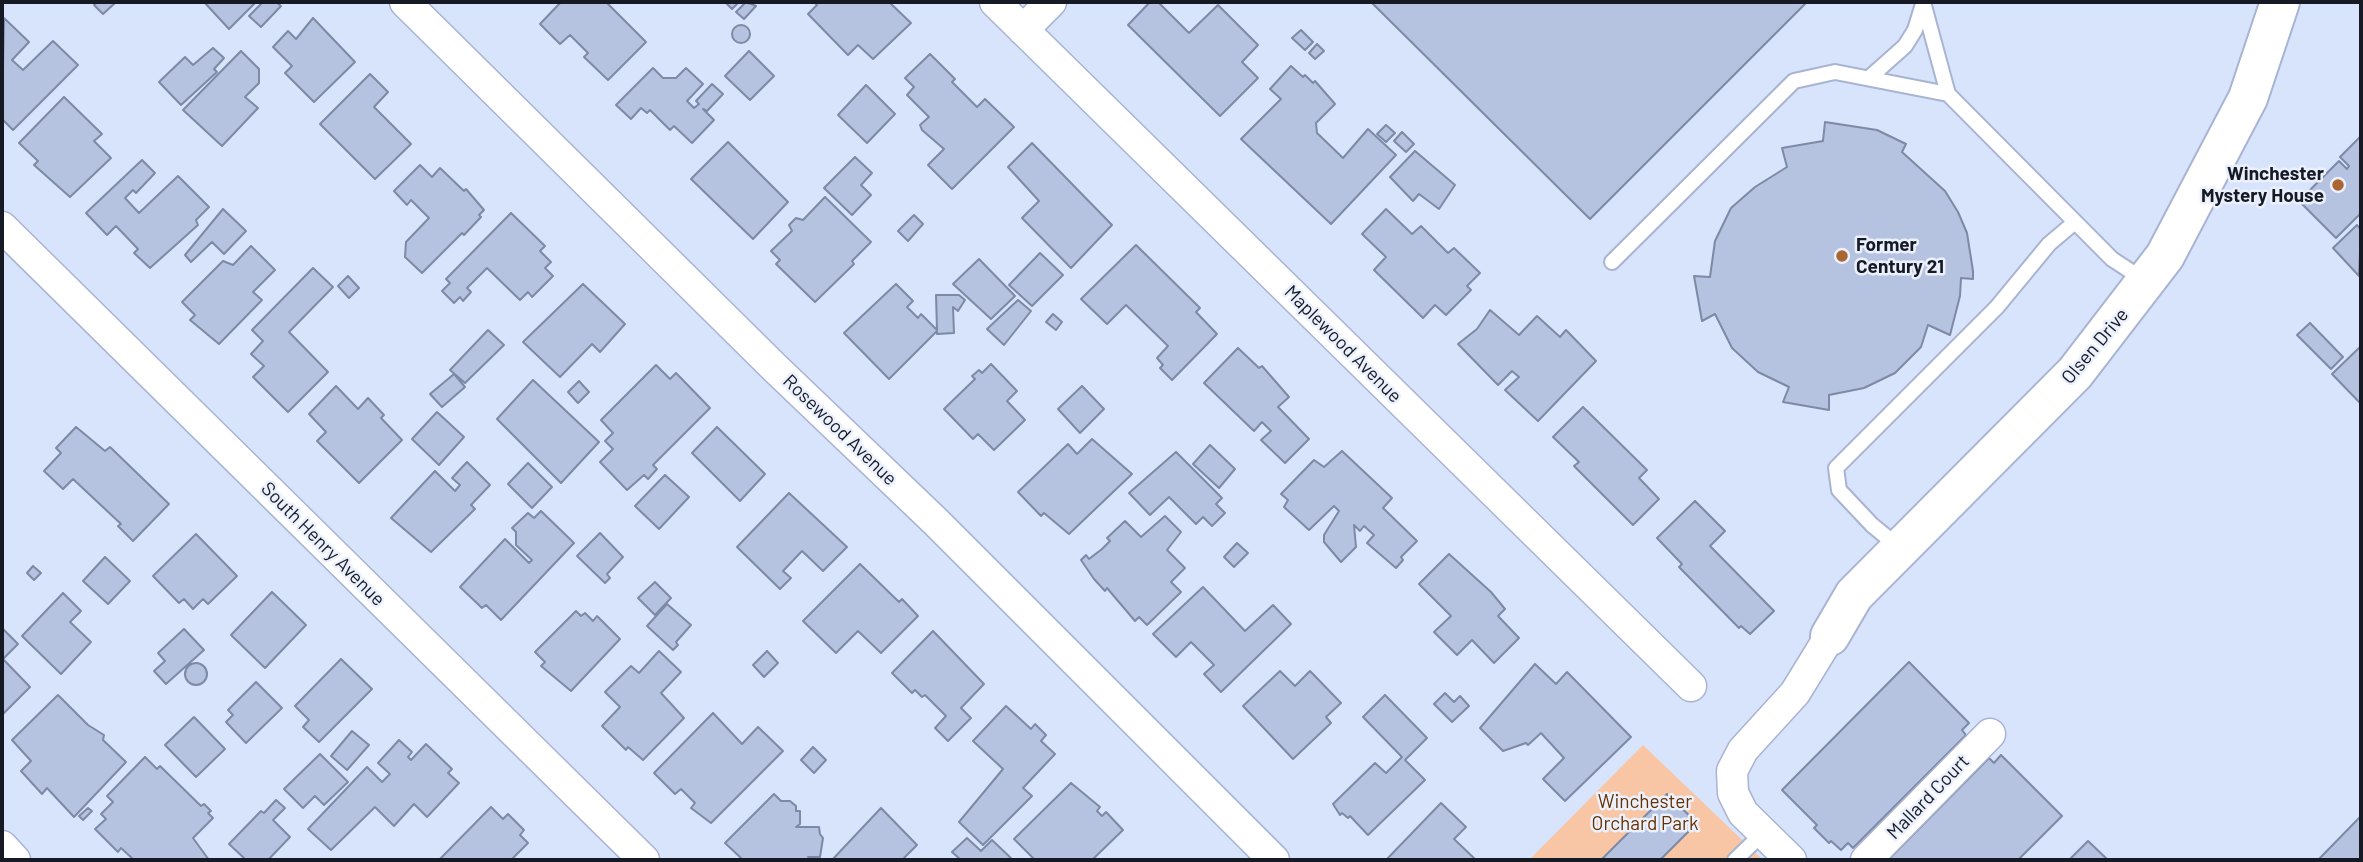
<!DOCTYPE html>
<html>
<head>
<meta charset="utf-8">
<style>
  body { margin:0 }
  #map { position:relative; width:2363px; height:862px; overflow:hidden; background:#d8e3fc; font-family:Barlow,sans-serif }
  canvas { display:block }
  .frame { position:absolute; inset:0; border:4px solid #161a25; pointer-events:none }
</style>
</head>
<body>
<div id="map">
<canvas width="2363" height="862"></canvas>
<div class="frame"></div>
</div>
<script>
const ctx = document.querySelector('canvas').getContext('2d');
ctx.lineJoin = 'round';
function fillPath(path, color) { ctx.fillStyle = color; ctx.fill(path, 'evenodd'); }
const shape = rows => new Path2D(rows.map(r => 'M' + r).join(''));
function trace(path, color, width, dash) { ctx.strokeStyle = color; ctx.lineWidth = width; ctx.lineCap = dash ? 'butt' : 'round'; ctx.setLineDash(dash || []); ctx.stroke(path); }
function drawText(font, color, halo, rows, align = 'center') {
  ctx.font = font + ' Barlow,sans-serif'; ctx.lineWidth = 5; ctx.setLineDash([]); ctx.textBaseline = 'middle'; ctx.strokeStyle = halo; ctx.fillStyle = color; for (const [text, x, y, turn = 0] of rows) {
    ctx.save(); ctx.translate(x, y); ctx.rotate((+turn || 0) * Math.PI / 180); ctx.textAlign = isNaN(turn) ? turn : align; if (halo) ctx.strokeText(text, 0, 0); ctx.fillText(text, 0, 0); ctx.restore();
  }
}
const green = shape([
  [1643,745,1762,859,1762,860,1529,860]
]);
const building = shape([
  [98,2,114,2,115,3,103,14,94,5,98,2],
  [204,2,256,2,229,29,204,2],
  [263,2,276,2,281,6,261,27,249,16,263,2],
  [561,2,606,2,646,42,608,80,584,57,588,53,570,35,560,44,540,24,561,2],
  [725,2,739,2,732,9,725,2],
  [746,2,756,6,744,19,736,12,746,2],
  [814,2,889,2,911,23,873,59,858,45,848,55,808,14,817,5,814,2],
  [1150,2,1158,2,1189,33,1218,5,1258,45,1242,62,1258,78,1220,116,1128,25,1150,2],
  [1371,2,1807,2,1590,219,1371,2],
  [4,18,29,42,12,60,23,70,53,41,78,65,13,130,2,119,4,18],
  [313,18,355,62,314,102,285,73,292,66,273,47,288,31,296,39,313,18],
  '732 34a9 9 0 1 1 18 0a9 9 0 1 1-18 0Z',
  [1301,30,1313,42,1305,50,1292,38,1301,30],
  [1317,44,1324,51,1315,59,1309,53,1317,44],
  [213,48,224,58,214,69,217,72,181,105,159,82,185,57,193,65,213,48],
  [241,51,259,69,259,83,245,97,258,108,222,146,183,110,241,51],
  [749,51,774,76,750,100,725,76,749,51],
  [930,54,955,79,952,82,977,107,985,99,1014,127,952,189,928,165,944,149,922,130,920,125,929,117,907,95,914,87,905,78,930,54],
  [1291,66,1303,77,1305,75,1313,83,1315,81,1335,104,1316,123,1317,133,1343,158,1368,129,1396,155,1331,224,1241,139,1281,99,1270,89,1291,66],
  [653,68,663,78,676,78,686,68,703,84,687,101,694,108,699,104,696,101,712,84,723,94,707,111,703,109,714,120,692,143,674,126,670,130,650,110,647,113,641,108,631,119,616,105,653,68],
  [370,74,388,92,374,107,411,144,375,179,320,124,370,74],
  [866,85,895,114,867,143,838,115,866,85],
  [64,97,102,134,94,141,111,158,70,197,34,165,38,161,19,143,64,97],
  [1825,122,1877,130,1906,144,1902,152,1945,191,1958,212,1967,233,1973,271,1973,279,1961,278,1960,296,1950,335,1928,325,1921,347,1895,373,1864,388,1829,395,1829,410,1783,402,1789,387,1758,372,1732,348,1715,314,1702,321,1694,276,1710,277,1715,241,1731,208,1755,187,1787,167,1782,148,1823,141,1825,122],
  [1386,125,1395,133,1386,142,1377,134,1386,125],
  [1402,132,1414,144,1406,152,1394,141,1402,132],
  [2361,136,2361,213,2336,238,2299,201,2339,161,2347,169,2349,166,2340,157,2361,136],
  [728,142,788,202,753,239,691,179,728,142],
  [1032,143,1112,225,1071,268,1022,218,1039,201,1008,167,1032,143],
  [1415,151,1455,185,1439,209,1419,194,1413,201,1390,177,1415,151],
  [855,157,872,173,861,185,871,195,852,215,824,188,855,157],
  [142,160,155,173,136,193,133,190,125,198,139,213,178,176,209,207,196,220,198,225,150,268,134,253,138,249,116,226,107,235,86,213,142,160],
  [420,165,432,177,440,168,464,191,466,189,484,210,479,215,481,217,464,235,462,233,422,273,405,257,406,242,429,218,411,200,407,205,394,191,420,165],
  [825,197,871,242,852,261,854,264,815,302,776,264,780,260,771,251,792,231,789,225,796,218,803,220,825,197],
  [223,209,246,231,224,254,212,242,191,262,185,255,223,209],
  [1386,209,1412,234,1421,226,1448,253,1454,248,1480,273,1467,286,1471,290,1446,315,1435,305,1423,318,1374,270,1386,257,1362,234,1386,209],
  [511,213,545,246,540,251,551,262,545,268,553,276,532,297,528,292,520,300,487,268,467,288,471,292,463,301,460,297,454,303,442,291,450,283,446,279,511,213],
  [914,215,923,224,908,241,898,231,914,215],
  [2357,225,2361,230,2359,276,2333,248,2357,225],
  [1136,245,1200,308,1196,312,1217,334,1172,380,1160,368,1163,365,1157,358,1168,346,1126,305,1107,324,1081,299,1136,245],
  [251,246,275,270,253,292,262,300,219,344,190,320,195,315,182,302,223,261,233,265,251,246],
  [1040,253,1063,275,1032,306,1009,285,1040,253],
  [979,259,1015,296,991,319,953,284,979,259],
  [313,268,333,287,289,332,328,372,288,412,253,377,264,366,251,354,263,341,252,330,313,268],
  [348,276,359,288,349,298,338,286,348,276],
  [583,284,625,324,600,352,592,344,560,377,523,342,583,284],
  [896,284,913,301,907,307,918,318,921,314,937,330,936,295,959,295,965,300,958,311,953,307,954,333,937,334,937,331,889,379,844,333,896,284],
  [1018,300,1031,311,1004,345,987,329,1018,300],
  [1490,310,1519,335,1537,316,1560,337,1566,330,1596,361,1538,421,1505,390,1519,377,1512,371,1498,385,1458,344,1477,329,1490,310],
  [1053,314,1062,322,1056,330,1046,322,1053,314],
  [2310,323,2343,357,2331,369,2297,335,2310,323],
  [488,330,504,345,465,383,450,370,488,330],
  [2361,346,2361,404,2332,374,2361,346],
  [1238,348,1259,368,1262,366,1289,397,1278,407,1309,439,1285,463,1261,440,1271,431,1262,422,1254,431,1204,383,1238,348],
  [991,364,1017,391,1007,401,1025,420,994,450,978,434,973,439,944,409,975,379,972,376,979,370,982,373,991,364],
  [656,365,670,379,676,373,710,408,653,465,657,469,648,479,644,475,627,490,600,462,613,449,605,441,613,433,601,420,656,365],
  [454,374,465,387,442,407,430,394,454,374],
  [533,380,599,442,561,483,497,419,533,380],
  [579,381,589,392,578,403,568,392,579,381],
  [336,386,358,409,368,398,384,415,381,418,402,440,359,483,317,441,326,432,309,414,336,386],
  [1082,386,1104,409,1080,433,1058,409,1082,386],
  [1583,407,1647,470,1639,478,1659,499,1633,525,1574,466,1579,462,1553,437,1583,407],
  [437,412,464,437,439,465,412,439,437,412],
  [76,427,105,451,110,447,169,504,133,541,118,526,121,524,73,479,63,489,44,471,61,453,56,448,76,427],
  [717,427,765,474,740,501,692,453,717,427],
  [1092,439,1132,474,1069,534,1044,513,1041,516,1018,492,1068,444,1077,454,1092,439],
  [1210,445,1235,469,1219,488,1193,464,1210,445],
  [1342,451,1392,498,1383,508,1417,541,1401,557,1403,560,1396,568,1367,543,1374,535,1364,526,1360,531,1354,525,1356,547,1341,562,1324,542,1324,535,1339,511,1334,506,1309,530,1284,507,1288,500,1281,494,1314,460,1324,467,1342,451],
  [1176,452,1222,498,1216,504,1225,513,1212,526,1203,517,1196,524,1169,497,1150,515,1129,493,1176,452],
  [467,462,490,485,471,505,475,509,431,552,391,518,435,471,455,491,460,485,452,478,467,462],
  [528,463,552,487,532,508,508,484,528,463],
  [665,475,689,497,659,529,635,506,665,475],
  [789,493,847,547,823,571,802,551,783,571,791,578,780,589,737,547,789,493],
  [1695,501,1725,531,1710,546,1774,611,1750,634,1741,626,1739,628,1679,567,1682,564,1657,538,1695,501],
  [541,511,574,543,501,620,486,605,482,608,460,587,505,539,529,563,532,560,516,545,516,532,512,528,528,513,534,518,541,511],
  [1165,516,1181,532,1167,550,1185,568,1171,582,1181,592,1147,625,1139,617,1135,621,1107,588,1105,591,1094,579,1081,560,1086,555,1089,559,1102,549,1110,541,1107,538,1125,521,1141,537,1165,516],
  [600,533,623,557,607,574,610,578,605,583,577,556,600,533],
  [196,534,237,576,208,604,203,599,193,609,184,599,179,603,153,576,196,534],
  [1237,543,1248,553,1234,567,1224,557,1237,543],
  [1449,554,1491,592,1505,609,1498,616,1519,638,1494,663,1472,640,1457,655,1434,632,1451,616,1419,584,1449,554],
  [105,557,130,581,108,604,83,581,105,557],
  [860,564,899,602,902,599,918,616,881,653,858,631,836,653,803,621,860,564],
  [33,566,41,573,34,580,27,573,33,566],
  [655,582,671,598,655,615,638,598,655,582],
  [1203,587,1245,631,1273,605,1291,624,1221,692,1204,674,1214,665,1191,642,1176,657,1153,634,1203,587],
  [272,592,306,625,265,668,231,635,272,592],
  [63,593,81,611,70,622,91,642,61,674,22,636,63,593],
  [667,604,691,625,676,642,678,645,673,650,647,626,667,604],
  [576,611,581,616,585,613,593,621,597,616,620,639,571,691,541,666,545,662,535,652,576,611],
  [2,628,18,644,3,659,30,687,2,715,2,628],
  [184,629,204,650,166,684,154,671,165,661,158,653,184,629],
  [933,631,984,684,961,708,971,718,948,741,935,728,946,716,925,695,922,697,915,690,912,693,892,673,933,631],
  [659,651,681,672,661,693,684,718,643,760,628,747,626,750,602,726,620,707,605,692,631,666,639,673,659,651],
  [767,651,778,663,764,677,753,665,767,651],
  [341,659,372,689,319,742,303,727,309,720,295,706,341,659],
  [1909,662,1969,723,1962,730,1966,735,1853,848,1848,843,1841,850,1831,841,1829,843,1814,828,1817,825,1782,790,1909,662],
  '185 674a11 11 0 1 1 22 0a11 11 0 1 1-22 0Z',
  [1535,664,1556,684,1567,672,1631,737,1565,801,1543,779,1564,758,1541,733,1528,745,1526,743,1503,751,1480,728,1535,664],
  [1280,671,1295,686,1310,671,1341,703,1326,717,1331,723,1293,759,1243,706,1280,671],
  [256,682,282,708,246,743,226,722,233,715,228,710,256,682],
  [1445,693,1454,702,1460,696,1469,706,1452,722,1434,704,1445,693],
  [58,695,88,725,104,735,103,740,126,762,74,817,47,788,42,794,21,771,31,761,12,740,58,695],
  [1385,695,1427,738,1405,760,1425,780,1368,835,1350,816,1348,818,1342,813,1340,815,1333,804,1375,763,1386,773,1402,757,1363,717,1385,695],
  [1006,706,1031,729,1035,724,1046,735,1041,741,1055,754,1023,788,1032,796,983,845,959,822,1003,769,973,741,1006,706],
  [713,713,742,744,758,727,783,751,711,823,691,808,695,803,681,789,675,794,654,773,713,713],
  [194,717,225,749,196,777,165,745,194,717],
  [352,731,369,745,347,770,331,756,352,731],
  [399,740,412,752,408,757,411,760,426,744,452,769,448,773,459,783,427,817,414,804,394,826,375,807,331,850,308,829,367,767,382,782,390,774,378,763,399,740],
  [813,747,826,760,814,773,801,760,813,747],
  [320,754,348,782,324,805,315,796,303,808,284,789,320,754],
  [2001,755,2062,816,2018,860,1888,860,1989,758,1994,763,2001,755],
  [145,757,157,769,160,766,201,806,204,804,211,811,208,813,213,818,193,838,209,860,134,860,121,848,118,852,95,829,106,819,101,814,113,802,107,796,145,757],
  [1071,783,1100,807,1097,811,1102,816,1106,812,1123,830,1092,860,1035,860,1014,839,1071,783],
  [774,794,781,801,790,801,796,806,796,811,800,811,800,824,796,827,819,827,820,834,823,838,820,857,808,857,811,860,738,860,741,858,725,843,774,794],
  [1667,794,1697,823,1660,860,1601,860,1667,794],
  [276,800,285,808,273,820,290,837,268,860,246,860,229,844,261,811,264,813,276,800],
  [1441,803,1466,827,1454,839,1476,860,1386,860,1441,803],
  [491,807,503,819,508,814,524,830,520,835,528,843,511,860,439,860,491,807],
  [88,808,92,811,83,820,79,816,88,808],
  [881,808,917,845,902,860,832,860,881,808],
  [2361,816,2361,860,2318,860,2361,816],
  [967,838,981,851,992,840,1013,860,961,860,952,852,967,838],
  [2088,841,2108,860,2069,860,2088,841]
]);
const lane = shape([
  [1923,2,1948,94,2112,259,2144,280],
  [1869,78,1905,46,1915,30,1923,4],
  [1612,262,1794,81,1835,72,1948,94],
  [1900,548,1872,525,1839,490,1836,468,1997,307,2049,244,2075,222],
  [1735,860,1763,833]
]);
const street = shape([
  [405,2,774,367,935,521,1274,860],
  [995,2,1691,686],
  [1023,30,1051,2],
  [2,227,644,860],
  [2,846,15,860],
  [1791,860,1743,813,1733,793,1732,771,1743,750,1795,693,1830,636],
  [1866,860,1990,734]
]);
const secondary = shape([
  [1830,636,1854,595,2075,373,2165,256,2248,98,2280,2]
]);
const markers = [
  [2338,185,7,"#a96633"],
  [1842,256,7,"#a96633"]
];
const poiNames = [
  ["Winchester",2324,174],
  ["Mystery House",2324,196],
  ["Former",1856,245,"left"],
  ["Century 21",1856,267,"left"]
];
const streetNames = [
  ["Maplewood Avenue",1343,344,45],
  ["Olsen Drive",2095,346,-50],
  ["Rosewood Avenue",840,430,44],
  ["South Henry Avenue",323,544,45],
  ["Mallard Court",1928,797,-46]
];
const parkNames = [
  ["Winchester",1645,802],
  ["Orchard Park",1645,824]
];
fillPath(green, '#f8c6a4');
fillPath(building, '#b5c2e0');
trace(building, '#7d89a5', 2);
trace(lane, '#a8b4d2', 18);
trace(street, '#a8b4d2', 33);
trace(secondary, '#a8b4d2', 42);
trace(lane, '#fff', 14);
trace(street, '#fff', 30);
trace(secondary, '#fff', 38);
for (const [x, y, r, color] of markers) { const dot = new Path2D(); dot.arc(x, y, r, 0, 2 * Math.PI); ctx.fillStyle = color; ctx.fill(dot); trace(dot, '#ebf0fd', 2.5); }
drawText('bold 19px', '#161a25', '#ebf0fd', poiNames, 'right');
drawText('19px', '#161a25', '#ebf0fd', streetNames);
drawText('19px', '#663100', '#ebf0fd', parkNames);
</script>
</body>
</html>
